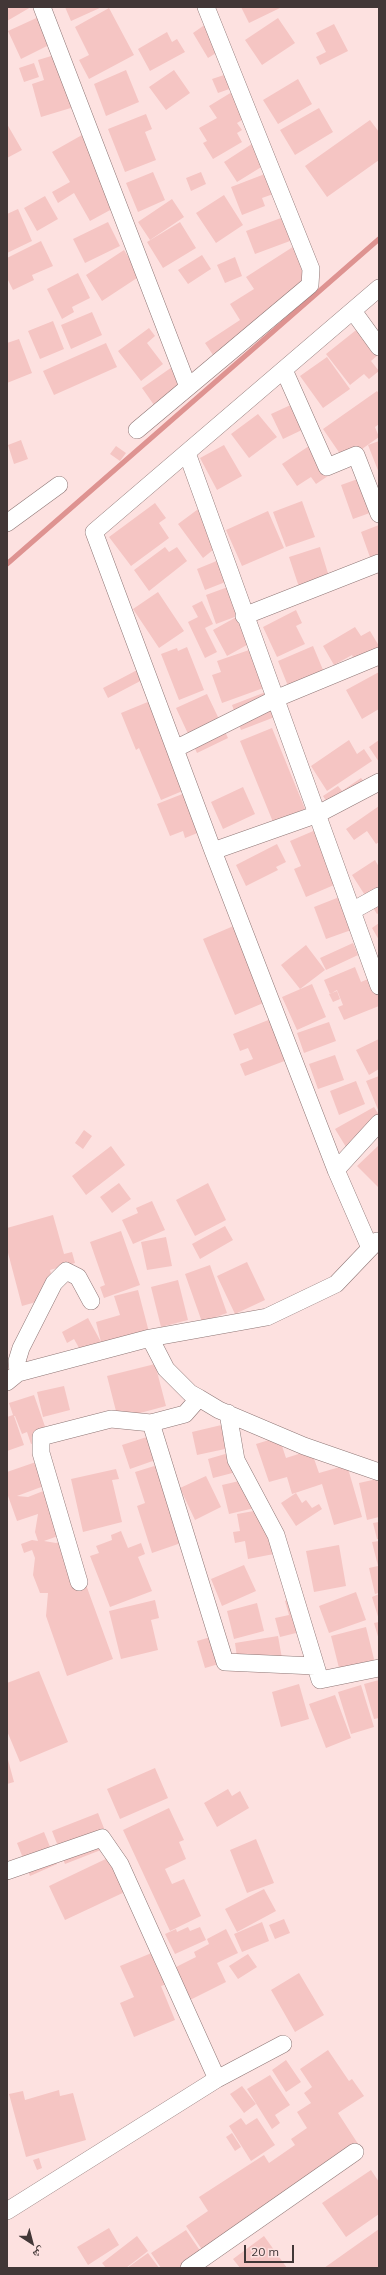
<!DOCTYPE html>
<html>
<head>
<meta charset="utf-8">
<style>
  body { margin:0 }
  #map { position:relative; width:386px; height:2275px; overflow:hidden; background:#fde1e0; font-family:Mulish,"Noto Naskh Arabic",sans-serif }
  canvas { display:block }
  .frame { position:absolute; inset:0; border:8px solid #423737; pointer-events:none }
  .north { position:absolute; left:12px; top:2223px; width:40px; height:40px; -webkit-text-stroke:3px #fde1e0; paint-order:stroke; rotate:144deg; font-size:11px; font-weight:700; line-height:16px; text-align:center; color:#423737 }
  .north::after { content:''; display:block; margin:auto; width:14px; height:18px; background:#423737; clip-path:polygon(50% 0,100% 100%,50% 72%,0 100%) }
  .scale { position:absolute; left:244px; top:2245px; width:50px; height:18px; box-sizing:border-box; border:2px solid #423737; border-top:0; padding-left:5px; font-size:12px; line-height:14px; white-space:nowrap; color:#423737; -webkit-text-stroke:3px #fde1e0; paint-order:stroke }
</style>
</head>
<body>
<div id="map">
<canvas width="386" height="2275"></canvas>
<div class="frame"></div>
<div class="north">ش</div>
<div class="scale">20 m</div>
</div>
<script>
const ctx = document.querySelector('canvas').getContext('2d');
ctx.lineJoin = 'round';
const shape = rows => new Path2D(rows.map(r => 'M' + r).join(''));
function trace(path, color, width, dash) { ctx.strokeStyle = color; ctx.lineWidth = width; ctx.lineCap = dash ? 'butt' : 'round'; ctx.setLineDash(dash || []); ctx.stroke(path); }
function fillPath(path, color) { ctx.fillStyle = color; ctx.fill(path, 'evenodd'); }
const stream = shape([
  [7,564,379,239]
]);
const building = shape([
  [7,7,31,7,7,21],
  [65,7,102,7,71,21],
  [241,7,279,7,280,8,249,23],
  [109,8,134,55,89,79,79,60,89,55,75,27],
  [43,15,51,44,21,59,8,31],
  [278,18,295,43,262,65,245,40],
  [206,24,221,50,208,58,193,33],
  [334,24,348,51,320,65,316,57,326,52,316,33],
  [167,32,172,42,177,39,185,52,150,71,138,49],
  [58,54,74,107,41,117,32,84,44,80,38,60],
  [34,63,39,77,24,82,19,68],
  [126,70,139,102,106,116,94,84],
  [174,70,190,93,166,110,149,87],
  [230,73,235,87,218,93,212,79],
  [298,79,312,104,278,124,263,100],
  [232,92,247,117,237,123,242,130,237,133,242,142,213,159,203,143,207,141,199,128,217,118,209,106],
  [319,108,333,132,295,155,280,130],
  [146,114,152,129,145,132,156,160,125,172,108,129],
  [370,120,379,132,379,160,327,197,305,166],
  [7,124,22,150,7,158],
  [82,135,123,203,90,221,74,193,58,203,52,192,70,182,52,152],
  [258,140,271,161,237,182,224,162],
  [153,172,165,200,138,212,126,183],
  [201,172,206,184,191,191,186,178],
  [270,172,279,192,262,198,265,206,242,215,231,187],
  [224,195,243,225,216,243,196,213],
  [45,196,58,219,37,231,24,208],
  [172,199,184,217,150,240,138,222],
  [18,209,32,241,7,253,7,214],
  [289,215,298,238,255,254,246,231],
  [108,222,120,246,85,263,73,239],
  [180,222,196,248,163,268,147,242],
  [41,241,53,266,32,275,34,280,13,290,7,278,7,258],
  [299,243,318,274,263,324,268,332,219,364,205,343,240,320,230,304,254,289,246,277],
  [124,250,140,276,102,301,86,275],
  [202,255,211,269,188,284,178,270],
  [235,257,242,276,225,283,217,265],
  [78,273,90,298,72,307,74,312,62,319,47,289],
  [92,312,102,335,71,349,61,325],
  [53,321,64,349,40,359,28,331],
  [365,323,379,354,371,361,379,371,369,379,364,374,350,385,326,354],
  [149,328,155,336,147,343,163,364,141,381,118,351],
  [19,339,32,373,7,383,7,343],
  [106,343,117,367,54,395,43,371],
  [327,357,350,389,323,408,300,376],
  [175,365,187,381,154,405,142,388],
  [377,391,379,394,379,424,375,427,379,437,345,461,323,429],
  [295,403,306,428,283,439,271,414],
  [258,414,277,437,249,458,231,434],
  [21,440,28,459,14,464,8,445],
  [379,441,379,473,368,445],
  [224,445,242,476,217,490,200,458],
  [116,446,126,453,120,461,110,454],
  [309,446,328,476,316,484,311,477,297,486,282,464],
  [366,476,378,510,353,519,341,485],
  [302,501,315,537,286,547,273,512],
  [155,503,166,518,159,523,169,538,131,566,109,537],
  [205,504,224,541,203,558,178,524],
  [268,511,284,548,242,566,226,530],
  [379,525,379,557,371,560,361,532],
  [165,547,169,552,177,547,187,561,149,591,134,570],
  [320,547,330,580,300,590,289,557],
  [219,560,228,581,205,590,197,569],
  [236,584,240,615,216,624,206,595],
  [158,592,184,631,159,648,133,609],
  [202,601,213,624,205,628,217,652,205,658,188,622,198,617,192,606],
  [296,610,302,623,296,626,305,644,277,657,263,627],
  [240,615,254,641,227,656,213,630],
  [355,627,361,636,370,631,379,646,379,654,358,667,352,655,334,665,323,646],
  [313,646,326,677,290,691,278,661],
  [187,647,204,690,179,700,161,654,177,648,178,651],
  [255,648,269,686,222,703,212,675,221,672,217,661],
  [141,668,146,678,108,698,103,688],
  [379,672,379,709,362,719,346,690],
  [271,690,280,715,241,730,232,705],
  [207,694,228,738,197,753,176,708],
  [155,699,192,787,161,800,139,748,136,750,121,713],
  [272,728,305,809,273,822,240,741],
  [349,740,357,754,364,749,372,761,327,791,311,766],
  [379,740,379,762,369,747],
  [361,778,370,790,335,814,323,796,338,786,342,791],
  [243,787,255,814,223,829,211,802],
  [190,791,205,830,185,838,183,831,170,836,157,804],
  [379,806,379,842,376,844,367,831,354,840,346,829],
  [318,829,341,882,306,897,294,869,301,866,290,841],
  [277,844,286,862,276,867,278,870,246,886,236,865],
  [375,860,379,867,379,913,377,914,352,875],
  [342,896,354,929,326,939,314,907],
  [379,923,379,940,372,928],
  [236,925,268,1001,235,1015,203,939],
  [353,943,358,955,326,970,320,958],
  [306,945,325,970,300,989,281,965],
  [355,967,361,982,375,976,379,985,379,1006,344,1020,338,1007,343,1005,337,990,330,994,324,980],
  [312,984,326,1017,297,1030,282,997],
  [337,991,340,999,333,1002,329,994],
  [271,1019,287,1060,245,1076,240,1064,253,1059,248,1048,240,1051,233,1034],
  [329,1022,336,1041,304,1053,297,1033],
  [379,1039,379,1069,369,1075,356,1050],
  [335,1055,344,1080,318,1089,309,1064],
  [379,1076,379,1112,366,1081],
  [356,1081,365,1104,339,1115,330,1091],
  [374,1107,379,1115,346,1147,335,1129],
  [84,1130,92,1136,83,1149,75,1143],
  [379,1145,379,1188,357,1166],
  [111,1146,125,1165,86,1195,72,1176],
  [119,1183,131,1199,112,1213,100,1197],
  [208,1183,226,1220,195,1236,176,1200],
  [152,1201,165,1230,133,1244,122,1220,138,1213,136,1208],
  [53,1215,64,1254,72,1252,75,1263,50,1270,57,1296,22,1306,7,1249,7,1228],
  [225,1226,233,1240,200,1259,192,1244],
  [121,1231,140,1285,104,1298,100,1287,105,1285,90,1242],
  [166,1237,172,1266,147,1270,141,1242],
  [247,1262,265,1300,235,1314,217,1276],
  [210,1265,227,1313,202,1322,185,1274],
  [178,1280,188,1320,161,1327,151,1287],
  [138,1290,150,1336,83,1355,74,1339,67,1343,62,1332,88,1318,101,1342,96,1322,120,1315,114,1296],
  [155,1364,166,1406,118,1419,107,1376],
  [64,1386,70,1410,43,1417,37,1392],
  [34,1395,49,1438,31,1444,27,1432,22,1434,15,1416,14,1416,24,1445,7,1451,7,1417,13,1415,9,1403],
  [234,1422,239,1446,197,1455,192,1432],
  [156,1434,164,1457,130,1469,122,1445],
  [279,1437,286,1458,311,1450,319,1473,347,1465,362,1517,334,1525,322,1484,292,1494,287,1477,269,1482,256,1444],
  [239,1450,244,1470,213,1478,208,1459],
  [33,1463,52,1465,52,1483,17,1496,28,1497,56,1486,72,1531,44,1541,56,1543,69,1538,113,1659,67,1676,46,1616,48,1593,40,1593,33,1575,35,1558,32,1550,24,1553,21,1544,32,1540,38,1541,35,1532,38,1514,17,1521,7,1493,7,1472],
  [164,1463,181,1543,152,1553,137,1506,145,1503,135,1472],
  [116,1469,119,1479,112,1480,122,1522,83,1532,71,1479],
  [206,1476,221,1507,195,1520,180,1488],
  [252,1478,259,1507,229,1514,222,1485],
  [377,1479,379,1486,379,1517,367,1520,359,1483],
  [296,1493,302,1503,306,1500,312,1508,319,1504,322,1509,296,1526,281,1503],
  [271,1508,279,1553,248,1559,245,1541,235,1543,233,1532,240,1531,237,1514],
  [379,1522,379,1539,377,1539,373,1523],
  [121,1531,128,1548,141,1543,145,1554,138,1557,152,1591,110,1607,90,1556,99,1553,96,1546,112,1540,111,1535],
  [379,1541,379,1593,375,1594,369,1568,378,1566,372,1542],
  [339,1545,346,1586,314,1592,306,1551],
  [244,1565,256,1591,222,1606,211,1579],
  [356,1592,366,1620,329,1633,319,1606],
  [379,1594,379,1620,372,1597],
  [303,1596,312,1629,280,1637,275,1618,289,1615,285,1601],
  [155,1600,159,1618,151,1620,158,1650,121,1659,109,1611],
  [257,1603,264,1631,234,1639,227,1611],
  [379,1622,379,1640,374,1623],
  [366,1627,375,1663,340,1672,331,1636],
  [221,1634,229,1661,205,1668,197,1641],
  [278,1636,283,1664,239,1671,235,1643],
  [39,1671,68,1742,20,1762,7,1731,7,1683],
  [379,1680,379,1718,374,1719,364,1684],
  [299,1684,309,1719,281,1727,272,1692],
  [361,1685,374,1727,351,1734,338,1692],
  [335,1695,351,1738,326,1748,309,1704],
  [7,1756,14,1782,7,1784],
  [155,1768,168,1798,120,1819,107,1789],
  [228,1789,232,1796,240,1791,249,1808,217,1827,204,1803],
  [169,1808,184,1840,179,1842,186,1859,165,1869,172,1884,184,1879,201,1916,170,1931,123,1830],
  [98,1813,111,1846,65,1864,52,1831],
  [44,1832,57,1864,30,1876,17,1843],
  [256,1839,274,1883,247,1893,230,1850],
  [112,1856,129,1890,65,1920,49,1886],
  [264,1889,276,1911,237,1932,225,1909],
  [284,1919,290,1933,275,1939,269,1925],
  [262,1922,269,1941,242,1952,234,1934],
  [188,1927,190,1931,200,1927,206,1940,175,1954,165,1934,176,1929,177,1932],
  [226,1929,238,1953,217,1963,226,1982,190,2000,174,1968,196,1957,194,1952,209,1944,207,1939],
  [154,1952,167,1984,161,1986,175,2020,134,2037,120,2003,134,1997,120,1966],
  [248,1954,257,1967,238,1979,229,1966],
  [299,1973,324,2015,295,2032,271,1990],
  [328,2050,349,2081,352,2079,364,2096,338,2113,362,2150,205,2254,186,2226,208,2211,199,2197,264,2155,269,2163,295,2145,291,2139,307,2128,297,2112,311,2103,304,2093,312,2087,300,2069],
  [286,2060,301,2082,286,2092,272,2070],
  [270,2075,290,2105,275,2115,280,2123,272,2129,247,2089],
  [242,2086,256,2104,244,2113,230,2094],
  [59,2090,60,2096,73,2093,86,2140,26,2157,9,2094,23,2091,25,2100],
  [241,2118,246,2125,257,2118,275,2145,251,2161,229,2126],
  [232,2133,241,2147,235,2151,226,2137],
  [39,2158,42,2168,37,2170,33,2160],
  [371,2170,379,2182,379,2214,346,2237,322,2203],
  [109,2228,119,2245,88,2265,77,2247],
  [379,2229,379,2268,324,2268],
  [186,2230,203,2255,183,2268,161,2268,151,2253],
  [137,2236,148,2251,126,2268,106,2268,102,2263],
  [264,2236,287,2268,240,2268,233,2259],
  [148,2253,159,2268,127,2268]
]);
const minor = shape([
  [42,7,188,387],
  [353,311,379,347],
  [284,370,327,467,356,455,379,514],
  [137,430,310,285,311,269,206,7],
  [187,453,379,986],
  [7,523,59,485],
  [244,616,379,563],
  [175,749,275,699,379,656],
  [213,851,318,814,379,782],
  [352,911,379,896],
  [336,1170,379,1123],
  [370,1248,336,1170,213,851,94,532,379,288],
  [150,1338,166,1369,190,1393,199,1398,219,1410,304,1446,379,1472],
  [18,1373,17,1361,21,1348,54,1283,66,1271,78,1277,91,1301],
  [7,1382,18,1373,150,1338,267,1317,336,1284,377,1241],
  [199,1398,185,1414,151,1423,225,1662,315,1666],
  [228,1413,236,1460,276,1535,320,1680,379,1668],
  [79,1582,41,1453,41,1437,111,1419,151,1423],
  [7,1871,102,1838,120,1864,217,2079,7,2211],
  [217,2079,283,2044],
  [189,2268,355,2152]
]);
trace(stream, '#de9391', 5);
fillPath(building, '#f5c5c3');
trace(minor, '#8e7675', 18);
trace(minor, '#fff', 17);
</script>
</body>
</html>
